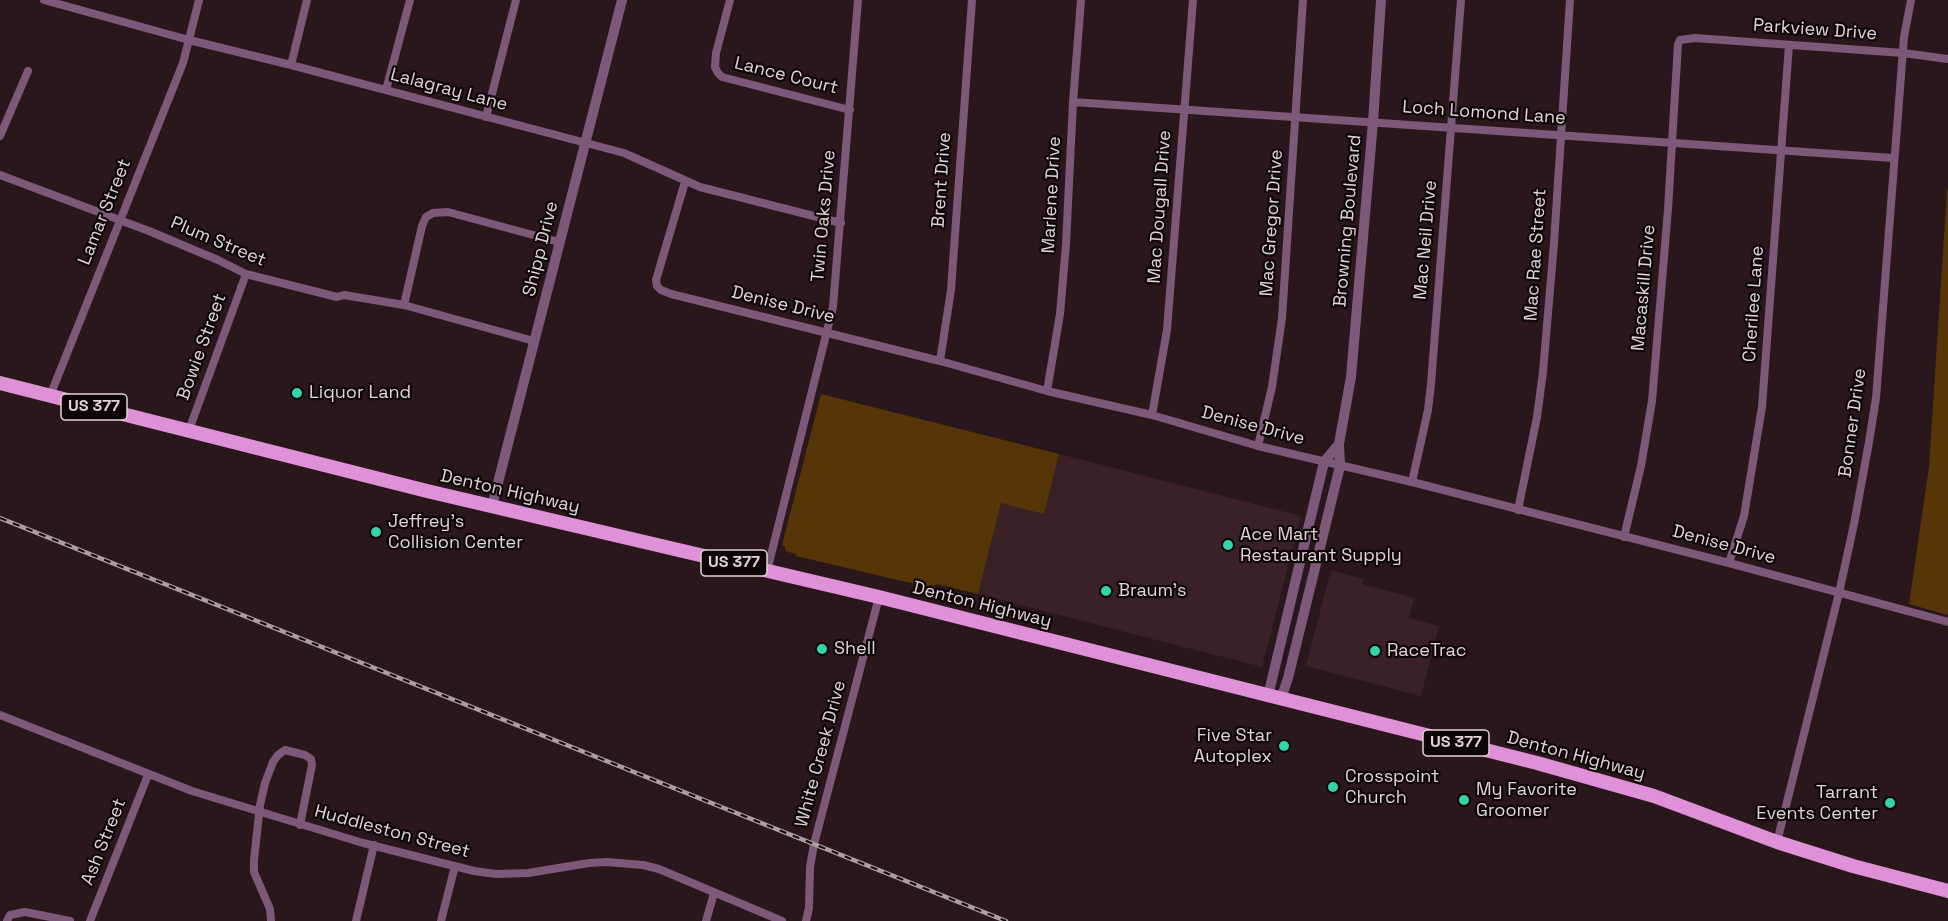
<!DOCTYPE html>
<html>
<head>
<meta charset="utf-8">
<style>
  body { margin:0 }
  canvas { display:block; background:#2a171c }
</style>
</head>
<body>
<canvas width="1948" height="921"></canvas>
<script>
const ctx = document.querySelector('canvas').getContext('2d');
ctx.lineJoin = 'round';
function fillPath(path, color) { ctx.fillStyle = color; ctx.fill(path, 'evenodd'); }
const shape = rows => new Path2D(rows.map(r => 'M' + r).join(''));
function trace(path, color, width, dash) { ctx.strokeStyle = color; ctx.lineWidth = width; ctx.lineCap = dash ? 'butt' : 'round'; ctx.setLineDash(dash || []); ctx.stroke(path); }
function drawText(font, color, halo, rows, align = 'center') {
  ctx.font = font + ' "Space Grotesk",sans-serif'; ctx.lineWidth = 4.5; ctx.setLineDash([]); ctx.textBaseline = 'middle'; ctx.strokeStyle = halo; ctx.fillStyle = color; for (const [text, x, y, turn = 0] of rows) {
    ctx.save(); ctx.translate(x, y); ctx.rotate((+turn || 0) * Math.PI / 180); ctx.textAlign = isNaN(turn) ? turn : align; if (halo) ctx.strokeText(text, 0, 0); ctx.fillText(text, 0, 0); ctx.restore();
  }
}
const built = shape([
  [1059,454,1301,516,1262,667,978,594,1001,503,1044,513],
  [1331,570,1363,579,1362,584,1414,598,1409,618,1439,626,1421,696,1306,666]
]);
const green = shape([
  [1947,190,1948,190,1948,615,1909,604,1929,467],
  [821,394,1059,454,1044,514,1001,503,978,594,937,584,932,588,796,556,796,554,785,551,785,547,782,545]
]);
const minor = shape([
  [44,0,189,40,291,65,624,153,700,187,841,223],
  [730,0,716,53,715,67,718,73,722,77,850,110],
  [291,65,307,0],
  [386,90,410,0],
  [1073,102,1893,158],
  [486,117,516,0],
  [0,136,28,71],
  [0,175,149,231,218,260,246,274,337,297,344,295,404,305,534,341],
  [685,182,656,280,657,286,661,290,671,294,940,361,1047,391,1152,415,1258,446,1412,482,1729,563,1948,622],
  [404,305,422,226,426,217,433,213,448,212,559,242],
  [940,361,951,290,972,0],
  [1047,391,1060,314,1066,244,1073,102,1081,0],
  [50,396,183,63,199,0],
  [1152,415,1167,330,1193,0],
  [189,430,246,274],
  [1258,446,1272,387,1282,318,1303,0],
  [1412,482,1428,410,1431,384,1461,0],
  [1518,510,1537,417,1543,372,1554,243,1570,0],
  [1624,537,1641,466,1652,401,1668,209,1678,44,1680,40,1695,38,1903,53,1948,59],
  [1729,563,1744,516,1762,407,1789,45],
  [767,571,833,307,858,0],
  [0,715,192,791,363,843,474,871,496,874,528,873,589,863,607,862,643,865,659,869,782,921],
  [1777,842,1839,593,1854,524,1869,442,1876,398,1904,37,1911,0],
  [7,921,10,915,25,912,70,921],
  [90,921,148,775],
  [271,921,270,909,254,872,254,860,260,805,265,783,273,762,278,755,285,750,305,755,311,759,312,765,300,825],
  [356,921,374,845],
  [441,921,455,866],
  [706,921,714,893],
  [806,921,809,908,810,867,814,844,879,597]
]);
const tertiary = shape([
  [492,506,622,0],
  [1268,696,1324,462,1339,444],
  [1281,699,1288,678,1340,466,1339,444,1351,377,1373,122,1381,0]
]);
const primary = shape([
  [0,383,427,491,879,597,1537,763,1654,796,1777,842,1853,866,1948,891]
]);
const rail = shape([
  [0,518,1006,921]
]);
const markers = [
  [297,393,6,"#33d4a8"],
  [376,532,6,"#33d4a8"],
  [1228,545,6,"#33d4a8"],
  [1106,591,6,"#33d4a8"],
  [822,649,6,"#33d4a8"],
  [1375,651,6,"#33d4a8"],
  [1284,746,6,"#33d4a8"],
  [1333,787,6,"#33d4a8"],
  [1464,800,6,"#33d4a8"],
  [1890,803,6,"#33d4a8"]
];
const shields = [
  [94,407,66],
  [734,563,66],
  [1456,743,66]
];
const shieldNames = [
  ["US 377",94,407],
  ["US 377",734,563],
  ["US 377",1456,743]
];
const streetNames = [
  ["Parkview Drive",1815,30,4],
  ["Lance Court",786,76,14],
  ["Lalagray Lane",449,90,15],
  ["Loch Lomond Lane",1484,113,4],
  ["Brent Drive",942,180,-86],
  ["Marlene Drive",1052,195,-87],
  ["Mac Dougall Drive",1160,207,-86],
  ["Lamar Street",105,212,-68],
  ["Twin Oaks Drive",824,216,-85],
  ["Browning Boulevard",1348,221,-85],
  ["Mac Gregor Drive",1272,223,-86],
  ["Mac Neil Drive",1426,240,-85],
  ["Plum Street",218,242,23],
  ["Shipp Drive",541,249,-76],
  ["Mac Rae Street",1536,255,-86],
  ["Macaskill Drive",1644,288,-85],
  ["Cherilee Lane",1754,304,-86],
  ["Denise Drive",783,305,14],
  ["Bowie Street",202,347,-70],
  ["Bonner Drive",1853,423,-82],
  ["Denise Drive",1253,426,15],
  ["Denton Highway",510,492,13],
  ["Denise Drive",1724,545,15],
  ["Denton Highway",982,605,14],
  ["White Creek Drive",821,754,-75],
  ["Denton Highway",1576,756,15],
  ["Huddleston Street",392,832,15],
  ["Ash Street",104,842,-68]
];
const poiNames = [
  ["Liquor Land",309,393],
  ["Jeffrey's",388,522],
  ["Collision Center",388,543],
  ["Ace Mart",1240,535],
  ["Restaurant Supply",1240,556],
  ["Braum's",1118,591],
  ["Shell",834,649],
  ["RaceTrac",1387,651],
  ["Five Star",1272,736,"right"],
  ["Autoplex",1272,757,"right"],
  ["Crosspoint",1345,777],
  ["Church",1345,798],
  ["My Favorite",1476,790],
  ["Groomer",1476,811],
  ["Tarrant",1878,793,"right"],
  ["Events Center",1878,814,"right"]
];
fillPath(built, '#392127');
fillPath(green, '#563507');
trace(minor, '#7d5879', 8);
trace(tertiary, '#7d5879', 10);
trace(primary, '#df91d7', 14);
trace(rail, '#ac9da0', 4.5);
trace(rail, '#0d0607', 2, [7]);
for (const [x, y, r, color] of markers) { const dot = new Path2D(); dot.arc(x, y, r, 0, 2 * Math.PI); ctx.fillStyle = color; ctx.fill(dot); trace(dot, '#0d0607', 2); }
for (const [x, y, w] of shields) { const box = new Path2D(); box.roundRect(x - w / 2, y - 13, w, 26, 4.5); ctx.fillStyle = '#0d0607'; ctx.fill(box); trace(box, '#e1d4d6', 1.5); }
drawText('bold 16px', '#e1d4d6', null, shieldNames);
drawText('18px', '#e1d4d6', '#0d0607', streetNames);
drawText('18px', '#e1d4d6', '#0d0607', poiNames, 'left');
</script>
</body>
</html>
